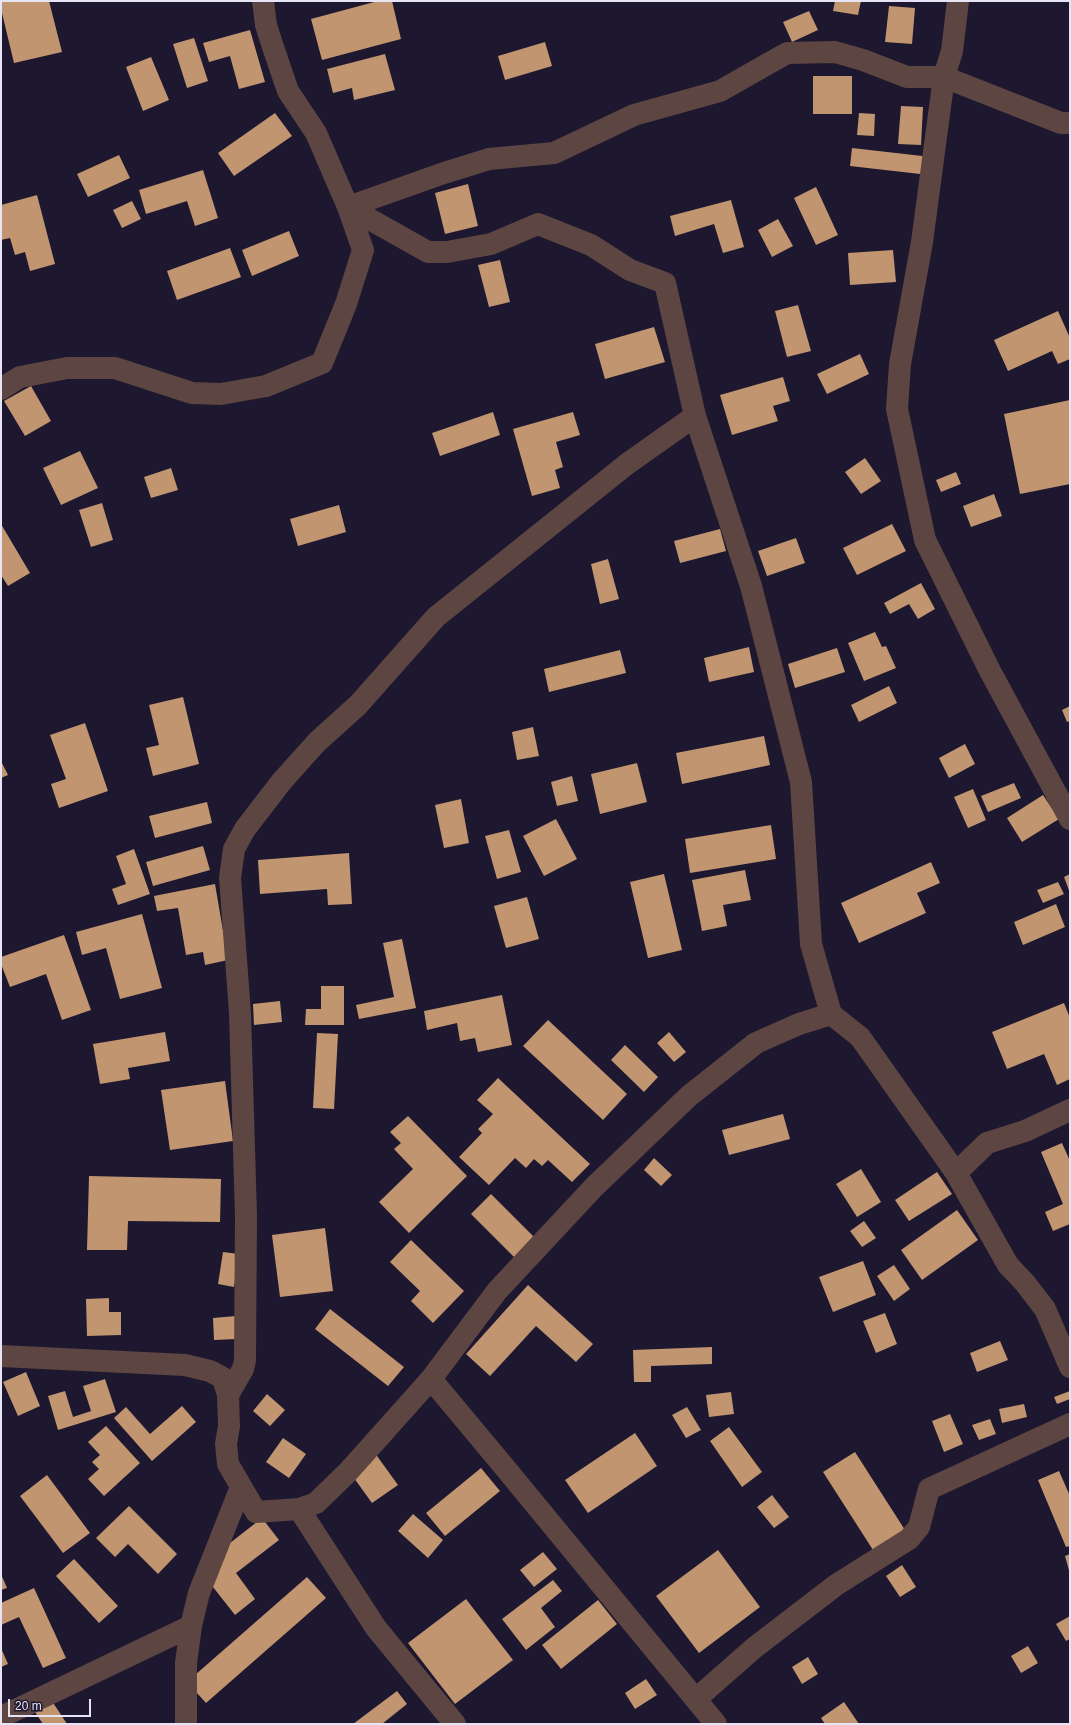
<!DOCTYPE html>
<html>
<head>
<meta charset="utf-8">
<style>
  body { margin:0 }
  #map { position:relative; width:1071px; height:1725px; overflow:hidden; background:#1d1730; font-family:Arial,sans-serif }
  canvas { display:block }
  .frame { position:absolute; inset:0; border:2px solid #e7e4f6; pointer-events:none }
  .scale { position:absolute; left:8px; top:1699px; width:83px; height:18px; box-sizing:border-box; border:2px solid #e7e4f6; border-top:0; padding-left:5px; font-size:12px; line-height:14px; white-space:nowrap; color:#e7e4f6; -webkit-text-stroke:3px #1d1730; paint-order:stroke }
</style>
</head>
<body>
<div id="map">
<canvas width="1071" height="1725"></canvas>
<div class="frame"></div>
<div class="scale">20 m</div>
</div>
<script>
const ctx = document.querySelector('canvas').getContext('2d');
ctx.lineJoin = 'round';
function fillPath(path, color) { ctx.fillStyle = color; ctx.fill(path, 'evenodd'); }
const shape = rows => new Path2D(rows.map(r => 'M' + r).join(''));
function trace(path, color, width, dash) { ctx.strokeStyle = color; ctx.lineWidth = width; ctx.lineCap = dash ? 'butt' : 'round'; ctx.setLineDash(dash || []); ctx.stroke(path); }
const building = shape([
  [1,1,49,1,62,52,14,63,1,9],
  [378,1,392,1,401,39,322,60,311,19],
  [835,1,861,1,858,15,833,11],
  [889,6,915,8,912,44,885,42],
  [809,11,818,30,792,42,783,22],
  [250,30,265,82,239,89,230,56,209,62,203,43],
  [194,38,208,81,187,88,173,44],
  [545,42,552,66,505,80,498,56],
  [385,54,395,90,354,100,352,88,333,93,327,69],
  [151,57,169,100,143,111,126,67],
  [813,76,852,76,852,114,813,114],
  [901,106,923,107,921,145,898,144],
  [275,113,292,136,234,176,218,153],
  [859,113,875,114,874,136,857,135],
  [852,148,931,157,929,175,850,166],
  [119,155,130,178,88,197,77,174],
  [203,170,218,218,195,226,187,201,146,214,139,190],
  [468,184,478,226,445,234,435,193],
  [816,187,838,235,816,245,794,198],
  [37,195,55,264,30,271,25,252,15,255,10,238,1,240,1,205],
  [731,200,744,247,723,253,714,224,675,236,670,216],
  [132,201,141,219,122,228,113,210],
  [778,219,793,246,772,257,758,230],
  [289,231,299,256,252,276,242,250],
  [230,248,241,277,177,300,167,271],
  [893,250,896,282,850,285,848,253],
  [500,260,510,302,489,307,478,265],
  [798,305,811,351,787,357,775,311],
  [1058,311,1070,338,1070,359,1058,364,1052,351,1008,371,994,340],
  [654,327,665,362,605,379,595,344],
  [860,354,869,374,827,394,817,374],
  [783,377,790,401,773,406,778,421,732,435,720,395],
  [31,386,51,421,25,436,4,401],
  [1070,400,1070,484,1020,494,1004,414],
  [493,412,500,435,440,456,432,433],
  [573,412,580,435,556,442,563,467,555,470,560,488,532,496,513,429],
  [80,451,98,488,61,505,43,468],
  [865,458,881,481,861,494,845,472],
  [171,468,178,490,151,498,144,477],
  [956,472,961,484,941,492,936,480],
  [994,494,1002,516,971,527,963,506],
  [102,503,113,540,91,547,79,510],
  [339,505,346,532,298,546,290,519],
  [1,524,30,573,8,586,1,575],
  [892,524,906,551,857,575,843,548],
  [720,529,726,551,680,563,674,541],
  [796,538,805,563,767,576,758,551],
  [608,559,619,599,600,604,591,564],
  [921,583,935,609,918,619,909,604,890,614,884,603],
  [875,632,882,647,886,646,896,668,864,681,848,643],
  [749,647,754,672,709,682,704,658],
  [837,648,845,672,795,688,788,664],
  [620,650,626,673,549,692,544,669],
  [889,686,897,703,859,722,851,705],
  [183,697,199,764,153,776,146,748,159,745,149,705],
  [1070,706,1070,721,1067,722,1062,710],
  [85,723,108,791,59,808,51,784,66,779,50,735],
  [533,727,539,756,517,760,512,732],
  [764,736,770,765,682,784,676,753],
  [965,744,975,764,949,778,939,758],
  [1,761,8,775,1,778],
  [637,763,647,802,600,814,591,774],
  [572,776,578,801,557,806,551,782],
  [1014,783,1021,798,988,812,981,796],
  [973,789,986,820,968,828,954,797],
  [1043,795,1059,819,1022,842,1007,818],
  [461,799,469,843,444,848,435,805],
  [207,802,212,823,155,838,149,816],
  [556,819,577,859,544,876,523,836],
  [771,825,776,859,690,873,685,839],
  [509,830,521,872,497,879,485,836],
  [203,846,210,870,153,886,146,862],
  [134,849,150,894,118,905,112,889,126,884,116,856],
  [349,853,352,904,328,905,327,889,260,894,258,860],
  [931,862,940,883,917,893,926,913,859,943,841,903],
  [745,870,751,900,723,905,727,926,702,931,692,880],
  [664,874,682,950,648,958,630,882],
  [1070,874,1070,893,1064,877],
  [1058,882,1064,894,1043,903,1037,890],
  [215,884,228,960,205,965,203,952,186,955,178,908,157,911,154,896],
  [527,897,539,939,506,948,494,906],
  [1056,904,1065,927,1023,945,1014,922],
  [142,914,162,988,120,999,106,948,82,955,76,932],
  [64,935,91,1010,62,1020,46,974,10,987,1,964,1,957],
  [402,939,416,1008,359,1019,356,1005,394,997,383,943],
  [321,986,344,986,344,1025,305,1025,306,1009,321,1009],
  [502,995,512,1045,478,1052,475,1038,460,1041,457,1023,427,1030,424,1011],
  [280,1001,282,1022,254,1025,253,1004],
  [1064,1003,1070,1018,1070,1079,1057,1085,1044,1054,1007,1069,992,1032],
  [548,1020,627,1094,603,1120,523,1046],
  [165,1032,170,1061,128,1068,130,1079,100,1084,93,1044],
  [669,1032,686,1052,674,1062,657,1043],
  [317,1033,338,1034,334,1109,313,1108],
  [625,1045,658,1077,644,1092,611,1060],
  [498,1078,590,1164,572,1182,548,1160,542,1166,534,1159,526,1168,515,1158,489,1185,459,1157,482,1133,478,1129,493,1114,477,1100],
  [225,1081,233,1141,170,1150,161,1090],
  [783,1114,790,1139,729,1155,722,1130],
  [408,1116,467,1176,409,1233,379,1202,413,1169,394,1149,401,1143,390,1132],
  [1062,1143,1070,1161,1070,1224,1053,1231,1045,1212,1063,1204,1041,1152],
  [654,1158,672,1175,661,1186,644,1170],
  [861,1169,881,1202,857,1217,836,1184],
  [937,1172,952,1194,909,1221,895,1200],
  [89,1176,221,1179,220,1222,128,1221,127,1250,87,1250],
  [491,1194,535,1238,515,1258,471,1214],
  [957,1210,978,1240,922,1280,901,1250],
  [864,1221,876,1238,862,1247,850,1231],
  [325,1228,333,1291,280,1297,272,1235],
  [411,1240,464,1291,433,1323,411,1301,420,1291,390,1262],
  [223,1252,239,1254,234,1287,218,1284],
  [863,1261,876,1295,833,1312,819,1277],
  [894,1265,910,1289,894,1301,877,1276],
  [528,1285,593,1344,576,1362,536,1326,490,1376,466,1354],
  [109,1298,109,1312,121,1312,121,1335,87,1336,86,1299],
  [330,1309,404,1367,388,1386,315,1329],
  [885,1313,897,1344,876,1353,863,1321],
  [236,1316,237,1339,214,1340,213,1318],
  [1000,1341,1008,1360,977,1372,970,1353],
  [712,1347,712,1364,651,1366,651,1382,634,1382,633,1350],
  [26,1372,40,1406,18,1416,3,1382],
  [105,1379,116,1412,58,1430,48,1396,65,1391,73,1417,91,1411,83,1386],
  [1070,1391,1070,1399,1057,1404,1054,1397],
  [731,1392,734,1414,709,1417,706,1395],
  [267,1394,285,1410,270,1426,253,1411],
  [1024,1404,1027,1417,1002,1423,999,1409],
  [182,1406,196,1422,152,1461,114,1418,126,1407,150,1434],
  [687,1407,701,1430,686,1438,672,1415],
  [950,1414,963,1444,944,1452,932,1421],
  [990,1419,996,1434,979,1440,972,1425],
  [106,1426,140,1463,104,1496,88,1479,99,1469,92,1462,100,1455,88,1442],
  [729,1427,762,1472,742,1487,710,1441],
  [635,1433,657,1466,588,1513,565,1480],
  [283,1438,306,1454,289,1478,266,1462],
  [372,1449,398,1485,372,1503,346,1467],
  [855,1452,905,1530,873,1550,823,1472],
  [481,1468,500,1491,445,1536,426,1513],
  [1059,1471,1070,1496,1070,1546,1066,1547,1038,1480],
  [47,1475,90,1533,63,1553,20,1496],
  [772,1495,789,1517,774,1528,757,1507],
  [129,1506,177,1554,158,1574,128,1544,115,1557,96,1538],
  [413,1514,443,1540,428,1558,398,1531],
  [262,1518,279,1540,236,1573,255,1599,235,1615,198,1568],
  [718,1550,760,1607,699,1653,656,1596],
  [543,1552,557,1569,534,1587,520,1570],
  [1070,1554,1070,1574,1065,1556],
  [74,1559,118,1606,99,1623,56,1576],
  [902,1565,916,1587,900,1597,886,1576],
  [1,1574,7,1588,1,1590],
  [307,1577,326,1598,206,1703,187,1682],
  [553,1580,562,1591,541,1608,555,1627,526,1650,502,1619],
  [34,1588,66,1658,43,1668,19,1617,1,1625,1,1603],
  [466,1599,513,1660,455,1704,408,1643],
  [598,1600,617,1624,561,1669,542,1645],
  [1070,1616,1070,1639,1066,1641,1056,1624],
  [1028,1646,1038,1663,1021,1673,1011,1656],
  [1,1648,8,1664,1,1667],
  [808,1657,818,1674,802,1684,792,1667],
  [646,1679,657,1695,635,1709,625,1693],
  [397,1691,407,1704,382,1724,353,1724],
  [48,1695,67,1724,43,1724,31,1706],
  [844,1702,859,1724,825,1724,821,1718]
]);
const street = shape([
  [263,1,266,25,273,47,288,91,316,133,348,207,428,252,447,252,491,244,538,224,591,245,630,270,665,283,695,416,751,586,801,782,811,944,831,1014,860,1037,956,1173],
  [958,1,952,51,944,77,922,242,900,364,897,409,925,540,990,671,1070,819],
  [1,389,20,377,67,368,115,368,192,393,221,394,266,386,322,363,346,304,363,250,348,207,444,173,489,159,554,153,634,115,720,91,787,53,835,52,863,60,907,77,944,77,1061,123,1070,123],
  [1070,1110,1025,1131,987,1143,956,1173,1008,1265,1025,1283,1045,1309,1070,1367],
  [1,1356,185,1365,210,1371,223,1378,228,1395,229,1426,226,1444,228,1464,256,1512,299,1509,316,1503,347,1473,431,1379,506,1469,716,1724],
  [431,1379,497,1291,594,1187,689,1096,756,1043,799,1024,831,1014],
  [228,1395,243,1369,245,1360,246,1216,240,1013,230,878,234,849,245,829,282,781,317,742,358,705,436,617,627,464,695,416],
  [299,1509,376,1628,455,1724],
  [696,1699,754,1648,836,1585,909,1539,919,1527,929,1489,1070,1424],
  [1,1717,191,1626],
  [186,1724,186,1663,191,1626,199,1593,241,1487]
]);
fillPath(building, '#c1956f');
trace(street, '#5d4542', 22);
</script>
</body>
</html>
